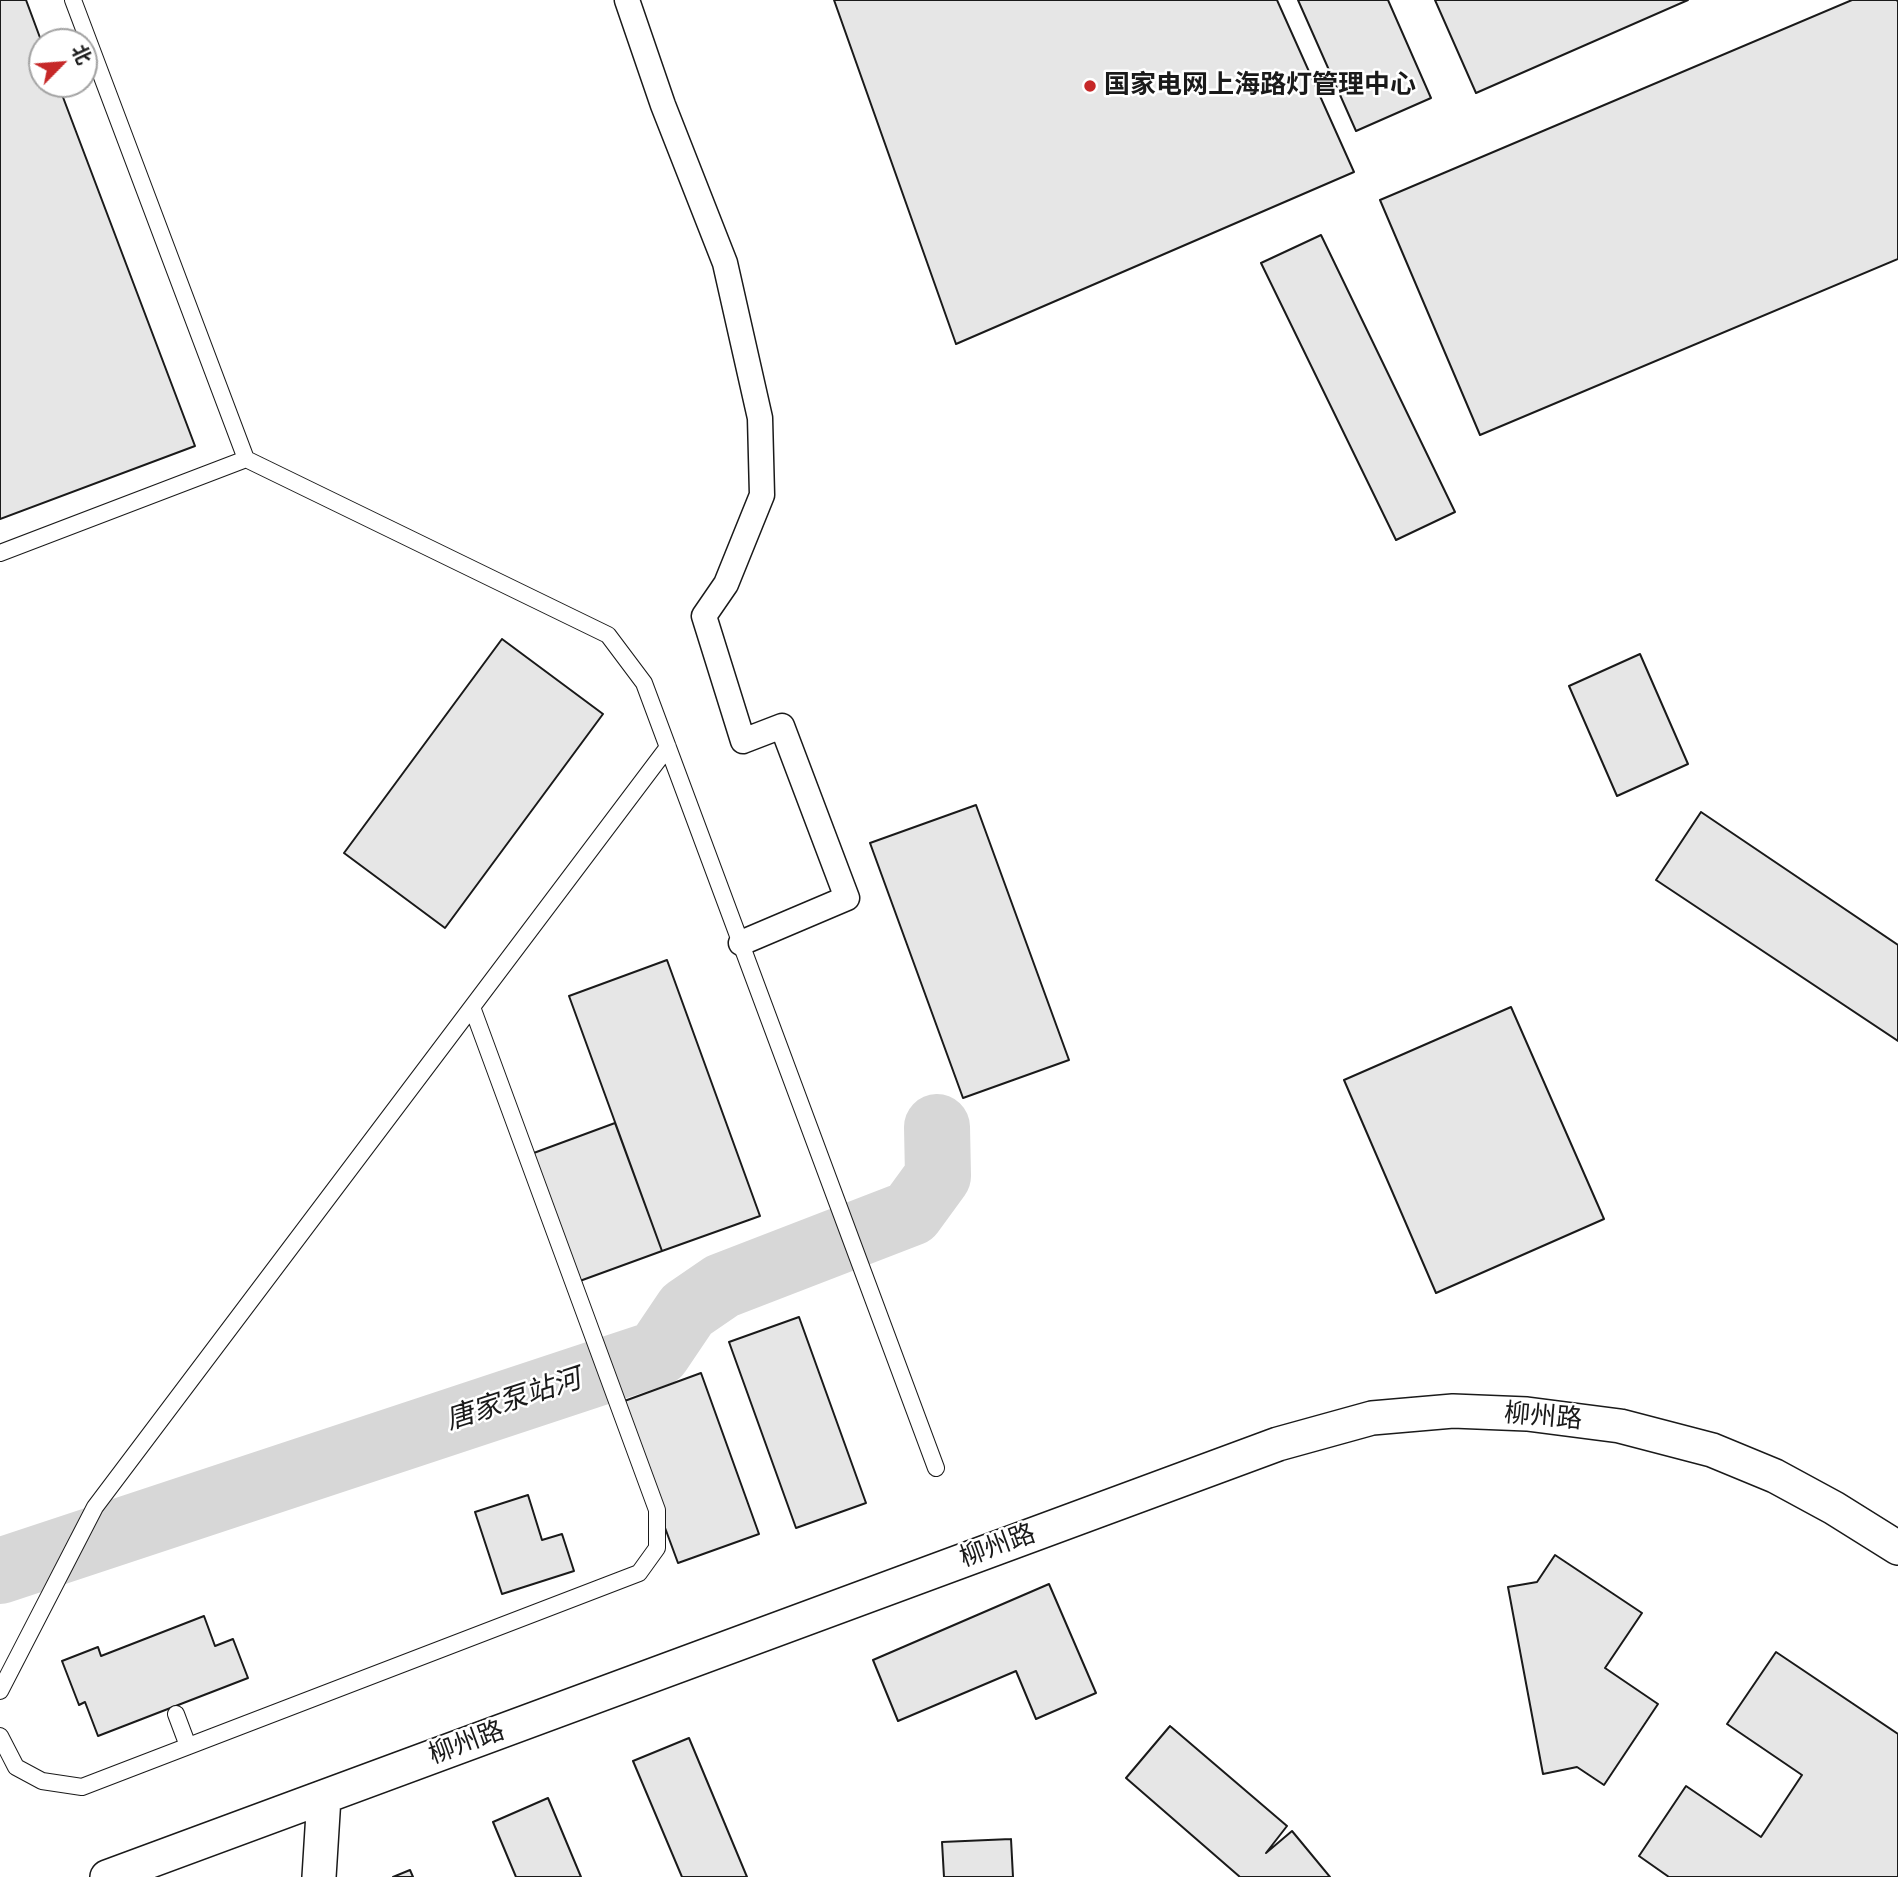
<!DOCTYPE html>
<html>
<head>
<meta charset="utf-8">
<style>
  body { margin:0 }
  #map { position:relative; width:1898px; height:1877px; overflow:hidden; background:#fff; font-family:"Sofia Sans Condensed","Noto Sans SC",sans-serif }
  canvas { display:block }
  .north { position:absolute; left:28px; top:28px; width:70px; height:70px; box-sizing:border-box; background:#fff; border:2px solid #a3a3a3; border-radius:50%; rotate:65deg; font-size:19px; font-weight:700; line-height:28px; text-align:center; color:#1a1a1a }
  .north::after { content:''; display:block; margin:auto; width:24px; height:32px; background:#c62828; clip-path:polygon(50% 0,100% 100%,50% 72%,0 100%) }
</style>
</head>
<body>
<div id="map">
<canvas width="1898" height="1877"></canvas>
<div class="north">北</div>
</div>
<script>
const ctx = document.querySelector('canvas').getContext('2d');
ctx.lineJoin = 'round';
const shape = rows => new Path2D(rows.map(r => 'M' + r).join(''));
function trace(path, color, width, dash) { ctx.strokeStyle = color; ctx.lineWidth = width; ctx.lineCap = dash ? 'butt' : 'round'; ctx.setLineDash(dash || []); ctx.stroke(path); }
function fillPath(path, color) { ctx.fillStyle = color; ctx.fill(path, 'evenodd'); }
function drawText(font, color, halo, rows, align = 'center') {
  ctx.font = font + ' "Sofia Sans Condensed","Noto Sans SC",sans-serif'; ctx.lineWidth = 5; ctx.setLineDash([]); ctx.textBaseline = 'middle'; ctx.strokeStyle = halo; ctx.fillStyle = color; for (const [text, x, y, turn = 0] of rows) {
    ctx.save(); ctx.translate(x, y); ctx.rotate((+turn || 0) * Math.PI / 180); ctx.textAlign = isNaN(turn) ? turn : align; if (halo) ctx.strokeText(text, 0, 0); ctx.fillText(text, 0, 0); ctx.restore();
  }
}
const river = shape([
  [0,1571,658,1353,687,1310,722,1286,911,1213,938,1176,937,1127]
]);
const building = shape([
  [0,0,26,0,42,43,42,84,58,84,195,446,0,519,0,0],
  [834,0,1277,0,1354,172,956,344,834,0],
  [1298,0,1388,0,1431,98,1356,131,1298,0],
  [1435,0,1688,0,1476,93,1435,0],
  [1852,0,1897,0,1898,2,1898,259,1480,435,1380,200,1852,0],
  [1321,235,1455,512,1396,540,1261,263,1321,235],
  [502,639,603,714,445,928,344,853,502,639],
  [1640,654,1688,764,1617,796,1569,686,1640,654],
  [976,805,1069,1060,963,1098,870,843,976,805],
  [1701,812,1898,945,1898,1041,1656,880,1701,812],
  [667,960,760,1216,662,1251,569,996,667,960],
  [1511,1007,1604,1219,1436,1293,1344,1080,1511,1007],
  [615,1123,662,1251,577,1282,531,1154,615,1123],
  [799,1317,866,1503,796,1528,729,1342,799,1317],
  [701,1373,759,1534,678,1563,619,1403,701,1373],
  [528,1495,542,1540,562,1534,574,1571,502,1594,475,1512,528,1495],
  [1555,1555,1642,1613,1605,1668,1658,1704,1604,1785,1577,1767,1543,1774,1508,1587,1537,1582,1555,1555],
  [1049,1584,1096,1693,1036,1719,1016,1671,898,1721,873,1660,1049,1584],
  [204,1616,215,1646,233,1639,248,1678,98,1736,85,1702,79,1705,62,1661,98,1647,101,1656,204,1616],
  [1776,1652,1898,1734,1898,1877,1669,1877,1639,1856,1686,1786,1761,1837,1802,1775,1727,1724,1776,1652],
  [1170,1726,1287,1826,1266,1853,1292,1831,1330,1877,1240,1877,1126,1778,1170,1726],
  [689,1738,747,1877,682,1877,633,1761,689,1738],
  [548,1798,581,1877,516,1877,493,1822,548,1798],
  [1011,1839,1013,1877,944,1877,942,1842,1011,1839],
  [410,1870,413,1877,393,1877,410,1870]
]);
const service = shape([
  [73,0,246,459,608,635,644,683,936,1468],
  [0,553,246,459],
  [0,1691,95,1507,668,747],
  [176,1714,188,1746],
  [0,1736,16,1767,42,1781,82,1787,639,1573,657,1548,657,1510,472,1007]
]);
const pedestrian = shape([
  [627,0,663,105,725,263,760,418,762,495,726,584,704,616,743,741,782,726,847,898,741,943]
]);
const minor = shape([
  [107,1877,1278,1444,1372,1418,1453,1411,1527,1414,1620,1426,1712,1450,1775,1476,1834,1508,1898,1548],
  [319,1877,324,1797]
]);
const markers = [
  [1090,86,7,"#c62828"]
];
const poiNames = [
  ["国家电网上海路灯管理中心",1104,86]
];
const streetNames = [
  ["柳州路",1543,1418,5],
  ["柳州路",998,1547,-20],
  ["柳州路",467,1744,-20]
];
const waterNames = [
  ["唐家泵站河",514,1401,-18]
];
trace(river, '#d7d7d7', 66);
fillPath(building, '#e6e6e6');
trace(building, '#1a1a1a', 2);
trace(service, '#1a1a1a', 18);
trace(pedestrian, '#1a1a1a', 27);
trace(minor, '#1a1a1a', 36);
trace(service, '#fff', 16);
trace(pedestrian, '#fff', 24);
trace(minor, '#fff', 33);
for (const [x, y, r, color] of markers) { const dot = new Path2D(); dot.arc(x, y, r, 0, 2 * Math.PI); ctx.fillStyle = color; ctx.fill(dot); trace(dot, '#fff', 2.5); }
drawText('bold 26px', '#1a1a1a', '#fff', poiNames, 'left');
drawText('26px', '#1a1a1a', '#fff', streetNames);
drawText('italic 28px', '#1a1a1a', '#fff', waterNames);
</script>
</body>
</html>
